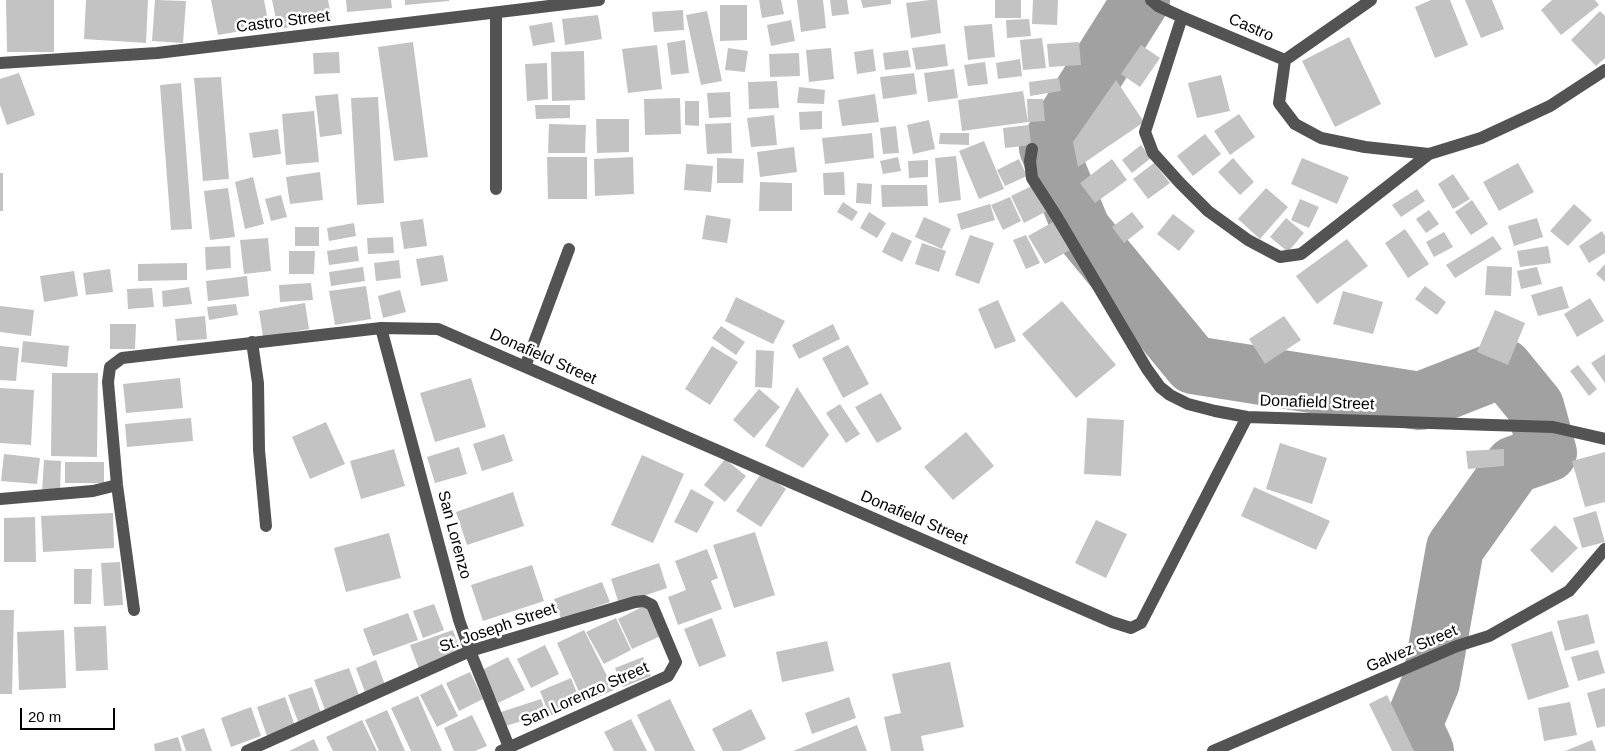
<!DOCTYPE html>
<html>
<head>
<meta charset="utf-8">
<style>
  body { margin:0 }
  #map { position:relative; width:1605px; height:751px; overflow:hidden; background:#fff; font-family:Arial,sans-serif }
  canvas { display:block }
  .scale { position:absolute; left:20px; top:708px; width:95px; height:22px; box-sizing:border-box; border:2px solid #000; border-top:0; padding-left:6px; font-size:15px; line-height:18px; white-space:nowrap; color:#000; -webkit-text-stroke:4px #fff; paint-order:stroke }
</style>
</head>
<body>
<div id="map">
<canvas width="1605" height="751"></canvas>
<div class="scale">20 m</div>
</div>
<script>
const ctx = document.querySelector('canvas').getContext('2d');
ctx.lineJoin = 'round';
const shape = rows => new Path2D(rows.map(r => 'M' + r).join(''));
function trace(path, color, width, dash) { ctx.strokeStyle = color; ctx.lineWidth = width; ctx.lineCap = dash ? 'butt' : 'round'; ctx.setLineDash(dash || []); ctx.stroke(path); }
function fillPath(path, color) { ctx.fillStyle = color; ctx.fill(path, 'evenodd'); }
function drawText(font, color, halo, rows, align = 'center') {
  ctx.font = font + ' Arial,sans-serif'; ctx.lineWidth = 5; ctx.setLineDash([]); ctx.textBaseline = 'middle'; ctx.strokeStyle = halo; ctx.fillStyle = color; for (const [text, x, y, turn = 0] of rows) {
    ctx.save(); ctx.translate(x, y); ctx.rotate((+turn || 0) * Math.PI / 180); ctx.textAlign = isNaN(turn) ? turn : align; if (halo) ctx.strokeText(text, 0, 0); ctx.fillText(text, 0, 0); ctx.restore();
  }
}
const river = shape([
  [1141,0,1048,148,1082,230,1193,365,1420,401,1504,368,1535,406,1548,453,1514,465,1455,548,1431,682,1413,725,1425,751]
]);
const building = shape([
  [6,0,54,0,54,52,7,52],
  [86,0,148,0,146,43,84,39],
  [155,0,186,1,183,43,152,41],
  [211,0,264,0,269,26,218,35],
  [272,0,328,0,332,20,278,29],
  [346,0,391,0,392,8,347,12],
  [405,0,449,0,449,1,405,5],
  [759,0,781,0,784,14,762,18],
  [797,0,823,0,826,28,801,32],
  [830,0,847,0,849,14,832,16],
  [861,0,891,0,891,4,863,8],
  [930,0,937,0,941,33,911,38,906,3],
  [995,0,1021,0,1021,18,995,18],
  [1033,0,1058,0,1057,25,1032,24],
  [1431,0,1450,0,1468,45,1435,58,1415,7],
  [1465,0,1492,0,1504,29,1481,38],
  [1552,0,1595,0,1599,5,1561,35,1541,10],
  [720,5,747,5,747,40,720,41],
  [683,10,684,30,654,32,652,12],
  [707,11,722,81,701,85,686,15],
  [1600,11,1605,16,1605,58,1596,66,1571,40],
  [598,15,602,39,565,45,562,19],
  [1029,19,1031,36,1007,38,1006,20],
  [791,20,795,41,771,46,767,25],
  [552,22,555,42,533,46,529,26],
  [992,24,995,57,968,60,964,26],
  [1349,37,1381,104,1335,127,1302,61],
  [1042,38,1046,68,1023,70,1020,40],
  [685,40,689,73,671,75,667,43],
  [413,42,428,157,394,161,378,47],
  [1079,42,1081,65,1049,67,1047,44],
  [945,44,948,66,916,70,912,48],
  [657,45,662,89,628,93,622,49],
  [1141,45,1160,58,1140,87,1121,74],
  [728,48,748,51,745,72,725,70],
  [831,48,834,79,809,82,806,50],
  [873,49,876,71,857,74,854,52],
  [908,50,911,67,885,70,883,53],
  [584,51,585,100,552,101,551,52],
  [339,52,340,73,314,74,313,53],
  [799,53,800,76,770,77,769,54],
  [1020,59,1022,76,998,79,996,63],
  [985,62,988,84,968,86,964,65],
  [547,63,548,99,527,101,525,64],
  [954,69,958,98,928,102,924,73],
  [19,73,35,115,7,125,0,105,0,79],
  [914,73,917,94,883,99,880,77],
  [1221,75,1230,111,1197,118,1188,83],
  [221,77,229,179,203,181,194,78],
  [1059,78,1061,91,1030,96,1029,82],
  [1116,80,1144,122,1078,167,1073,142],
  [777,81,779,108,749,109,748,82],
  [181,83,192,229,171,230,160,85],
  [799,87,825,90,824,104,797,103],
  [1023,91,1028,122,962,131,958,100],
  [730,92,731,117,709,118,707,93],
  [338,94,342,134,320,137,315,96],
  [875,94,879,122,842,126,838,100],
  [378,97,384,203,357,205,351,98],
  [680,98,681,134,645,135,644,99],
  [1027,99,1043,99,1045,121,1028,122],
  [685,101,699,101,699,126,685,125],
  [535,105,570,105,570,118,536,119],
  [314,111,319,162,286,165,282,114],
  [822,111,822,129,800,130,799,112],
  [1239,114,1255,137,1230,155,1214,131],
  [774,115,777,145,751,147,747,118],
  [596,119,629,119,629,152,597,153],
  [929,120,935,149,913,154,907,125],
  [731,123,732,153,707,154,705,124],
  [549,124,586,125,585,153,548,153],
  [1029,125,1031,145,1005,148,1003,128],
  [896,126,899,153,883,154,880,128],
  [278,129,281,154,253,158,249,133],
  [872,133,874,158,825,164,822,138],
  [940,133,969,133,969,145,939,144],
  [1205,134,1221,154,1193,176,1177,156],
  [984,141,1004,189,979,199,959,151],
  [1141,145,1151,158,1132,173,1122,160],
  [794,147,797,172,760,177,757,152],
  [956,156,961,200,939,203,935,158],
  [547,157,587,157,587,199,548,199],
  [633,157,634,194,595,196,594,159],
  [898,157,901,171,883,174,880,161],
  [717,158,744,159,743,183,717,183],
  [1233,158,1254,182,1240,195,1218,172],
  [1302,158,1349,177,1337,204,1291,184],
  [1019,159,1027,176,1005,186,997,170],
  [1112,159,1127,180,1095,203,1080,183],
  [928,160,928,177,909,178,908,161],
  [1154,163,1170,183,1148,199,1133,179],
  [1518,163,1534,192,1499,211,1483,182],
  [686,164,713,166,711,192,684,190],
  [320,172,323,200,290,204,286,177],
  [844,172,845,195,824,195,823,173],
  [0,173,3,173,3,211,0,211],
  [1453,174,1470,199,1453,209,1438,184],
  [253,177,264,224,245,229,235,182],
  [760,182,792,183,792,211,759,211],
  [857,183,872,184,871,204,856,203],
  [881,185,927,185,928,206,882,207],
  [1034,185,1047,211,1024,223,1011,196],
  [228,188,235,237,210,240,204,191],
  [1266,188,1288,207,1260,239,1238,219],
  [1417,189,1425,201,1401,217,1392,205],
  [281,195,287,217,271,221,265,199],
  [1010,197,1021,221,1003,230,991,205],
  [1300,199,1319,207,1309,228,1291,220],
  [1472,200,1488,224,1471,235,1455,212],
  [843,202,858,212,852,221,837,212],
  [990,204,995,220,961,230,957,214],
  [1574,204,1592,220,1568,246,1550,231],
  [1429,210,1439,224,1426,233,1416,219],
  [869,212,886,223,877,238,860,228],
  [1132,212,1144,227,1124,243,1112,227],
  [1173,214,1195,231,1179,251,1157,234],
  [706,215,731,219,727,243,702,239],
  [924,217,951,229,942,249,915,237],
  [1286,218,1304,233,1288,252,1270,237],
  [1537,218,1543,237,1514,246,1508,226],
  [423,219,427,246,404,249,400,222],
  [1053,222,1070,250,1045,264,1028,236],
  [354,223,356,236,329,241,327,228],
  [295,227,319,227,319,246,295,246],
  [1405,229,1429,264,1408,278,1385,243],
  [1602,231,1605,236,1605,253,1589,263,1579,246],
  [892,232,912,241,902,262,882,252],
  [1444,232,1453,247,1434,257,1426,242],
  [970,235,994,243,979,284,955,275],
  [1026,235,1040,263,1026,269,1013,240],
  [1493,236,1502,249,1455,278,1446,265],
  [393,237,394,253,368,254,367,238],
  [268,238,271,271,244,274,240,240],
  [1347,239,1368,266,1317,304,1296,276],
  [922,243,946,251,939,272,915,264],
  [230,246,231,268,206,270,205,247],
  [357,246,359,261,329,265,327,251],
  [1548,246,1551,263,1520,267,1517,251],
  [289,251,315,251,314,274,289,274],
  [443,255,448,281,421,286,416,259],
  [399,260,401,278,376,281,374,263],
  [187,263,187,280,138,281,138,264],
  [1605,264,1605,282,1596,274],
  [1487,266,1512,267,1511,296,1485,295],
  [363,267,365,281,331,286,329,272],
  [1537,267,1542,284,1521,289,1517,271],
  [110,269,113,292,86,295,83,273],
  [74,271,78,296,44,302,40,276],
  [247,276,249,296,208,301,206,281],
  [311,283,313,300,280,302,279,285],
  [366,286,371,319,335,325,329,291],
  [1425,286,1446,302,1437,315,1415,299],
  [1562,286,1569,308,1538,316,1531,295],
  [189,287,192,304,163,307,162,291],
  [152,288,154,307,128,309,127,289],
  [400,290,406,312,383,318,378,296],
  [1343,291,1383,302,1373,334,1333,324],
  [736,297,785,321,773,344,725,321],
  [1590,298,1604,321,1577,337,1564,314],
  [998,300,1016,341,995,349,978,309],
  [1062,301,1116,365,1076,398,1022,334],
  [305,303,309,329,263,337,259,311],
  [236,304,238,315,209,320,207,307],
  [0,306,34,310,31,336,0,332],
  [1495,310,1525,323,1508,365,1477,352],
  [205,316,207,339,177,341,175,319],
  [1284,316,1301,340,1265,364,1249,339],
  [110,324,136,324,135,349,110,349],
  [833,324,840,339,799,359,792,345],
  [721,326,745,342,736,355,712,338],
  [23,341,69,346,67,367,21,362],
  [848,345,869,384,843,398,822,358],
  [0,346,19,348,16,381,0,380],
  [712,346,738,362,710,405,685,389],
  [756,350,774,351,772,388,755,387],
  [1605,354,1605,383,1591,363],
  [1578,365,1597,389,1589,396,1570,371],
  [52,373,98,373,97,457,51,456],
  [180,378,183,408,126,413,123,384],
  [471,378,486,427,435,442,420,393],
  [797,387,829,435,803,468,765,446],
  [0,388,34,390,31,445,0,443],
  [759,389,780,407,754,438,733,420],
  [881,393,902,429,877,443,855,407],
  [840,404,860,434,846,443,826,413],
  [191,418,193,441,127,447,125,424],
  [1087,418,1124,420,1121,476,1084,474],
  [326,422,345,464,310,479,292,437],
  [966,432,994,466,953,500,924,467],
  [504,434,513,461,482,471,473,444],
  [1280,443,1327,458,1312,504,1266,489],
  [459,447,467,474,435,483,427,457],
  [394,449,405,486,361,499,350,461],
  [1504,449,1504,466,1468,469,1466,451],
  [1605,452,1605,502,1585,507,1572,461],
  [4,454,40,458,37,484,1,481],
  [642,455,684,474,653,543,611,525],
  [725,459,746,476,725,502,704,485],
  [44,460,61,461,60,493,42,493],
  [65,462,104,462,104,483,65,483],
  [762,472,786,489,761,527,736,511],
  [1254,487,1330,521,1316,550,1241,516],
  [691,489,714,502,697,533,674,522],
  [513,492,524,526,467,545,456,512],
  [1596,511,1605,542,1582,548,1573,518],
  [113,513,114,548,43,552,41,516],
  [35,517,36,562,4,562,4,518],
  [1096,520,1127,534,1106,578,1075,563],
  [1555,525,1578,548,1552,573,1530,550],
  [755,532,775,595,734,608,713,545],
  [389,533,401,578,346,592,334,548],
  [707,549,718,578,711,581,722,609,678,625,668,597,686,590,675,561],
  [120,562,123,605,104,606,101,563],
  [659,563,667,588,619,604,611,579],
  [532,565,544,601,483,621,471,585],
  [74,569,92,569,91,604,74,604],
  [602,582,610,602,561,619,554,599],
  [434,604,444,630,423,638,413,611],
  [648,604,663,635,632,649,618,619],
  [0,610,14,610,12,694,0,694],
  [408,613,418,640,373,656,363,629],
  [1588,614,1595,643,1565,651,1557,621],
  [616,618,631,650,604,664,586,632],
  [712,618,726,656,699,667,684,629],
  [106,626,108,670,76,671,74,627],
  [64,630,66,688,19,690,17,632],
  [453,630,461,653,419,669,410,645],
  [584,630,614,690,584,703,557,643],
  [1552,631,1569,687,1528,700,1511,644],
  [827,641,834,671,782,682,776,652],
  [545,645,559,674,531,688,517,659],
  [1598,650,1605,673,1578,681,1571,657],
  [508,657,525,690,498,703,482,670],
  [643,657,651,676,623,687,615,668],
  [376,660,385,685,365,692,356,668],
  [950,662,964,727,921,736,924,751,891,751,884,717,901,713,892,674],
  [349,668,360,698,325,710,314,680],
  [470,672,483,699,459,711,446,683],
  [571,678,581,703,550,716,540,691],
  [442,684,458,716,437,727,420,695],
  [312,687,322,716,299,724,288,695],
  [1605,688,1605,726,1597,728,1587,693],
  [1387,695,1414,751,1392,751,1369,704],
  [418,696,442,751,411,751,391,708],
  [285,697,295,726,267,736,257,707],
  [849,697,856,718,812,734,805,713],
  [541,699,546,713,503,727,498,713],
  [670,699,695,751,655,751,637,715],
  [1570,702,1577,735,1544,741,1538,708],
  [251,707,261,736,231,747,221,718],
  [751,709,766,739,740,751,723,751,712,729],
  [387,710,405,751,379,751,365,720],
  [472,715,487,746,475,751,454,751,444,728],
  [631,719,647,751,614,751,604,732],
  [362,720,377,751,333,751,326,737],
  [857,725,867,751,793,751],
  [204,728,212,751,186,751,181,736],
  [178,737,182,751,155,751,154,744],
  [314,739,319,751,289,751],
  [1592,740,1596,751,1565,751]
]);
const minor = shape([
  [1151,0,1158,6,1182,17,1285,60],
  [1371,0,1285,60,1279,103,1295,124,1321,138,1365,147,1429,154,1481,138,1550,106,1605,70],
  [496,13,496,189],
  [1182,17,1145,132,1153,153,1180,183,1208,211,1248,240,1280,257,1301,254,1429,154],
  [0,63,157,53,599,0],
  [1032,149,1030,161,1032,178,1057,217,1147,369,1160,387,1170,395,1188,404,1215,411,1247,417,1553,427,1605,439],
  [381,328,459,620,470,651,509,747],
  [252,342,258,383,259,450,266,526],
  [525,367,569,249],
  [0,499,93,491,117,485],
  [134,610,117,485,108,382,110,367,122,358,381,328,438,329,1112,622,1131,628,1141,623,1247,417],
  [247,751,470,651,635,602,644,601,652,605,676,662,668,676,501,751],
  [1213,751,1457,646,1489,636,1569,591,1605,549]
]);
const streetNames = [
  ["Castro Street",283,22,-7],
  ["Castro",1251,28,23],
  ["Donafield Street",543,357,24],
  ["Donafield Street",1317,403,2],
  ["Donafield Street",914,518,23],
  ["San Lorenzo",454,535,75],
  ["St. Joseph Street",498,628,-19],
  ["Galvez Street",1412,649,-23],
  ["San Lorenzo Street",585,695,-24]
];
trace(river, '#a1a1a1', 58);
fillPath(building, '#c3c3c3');
trace(minor, '#535353', 12);
drawText('16px', '#000', '#fff', streetNames);
</script>
</body>
</html>
